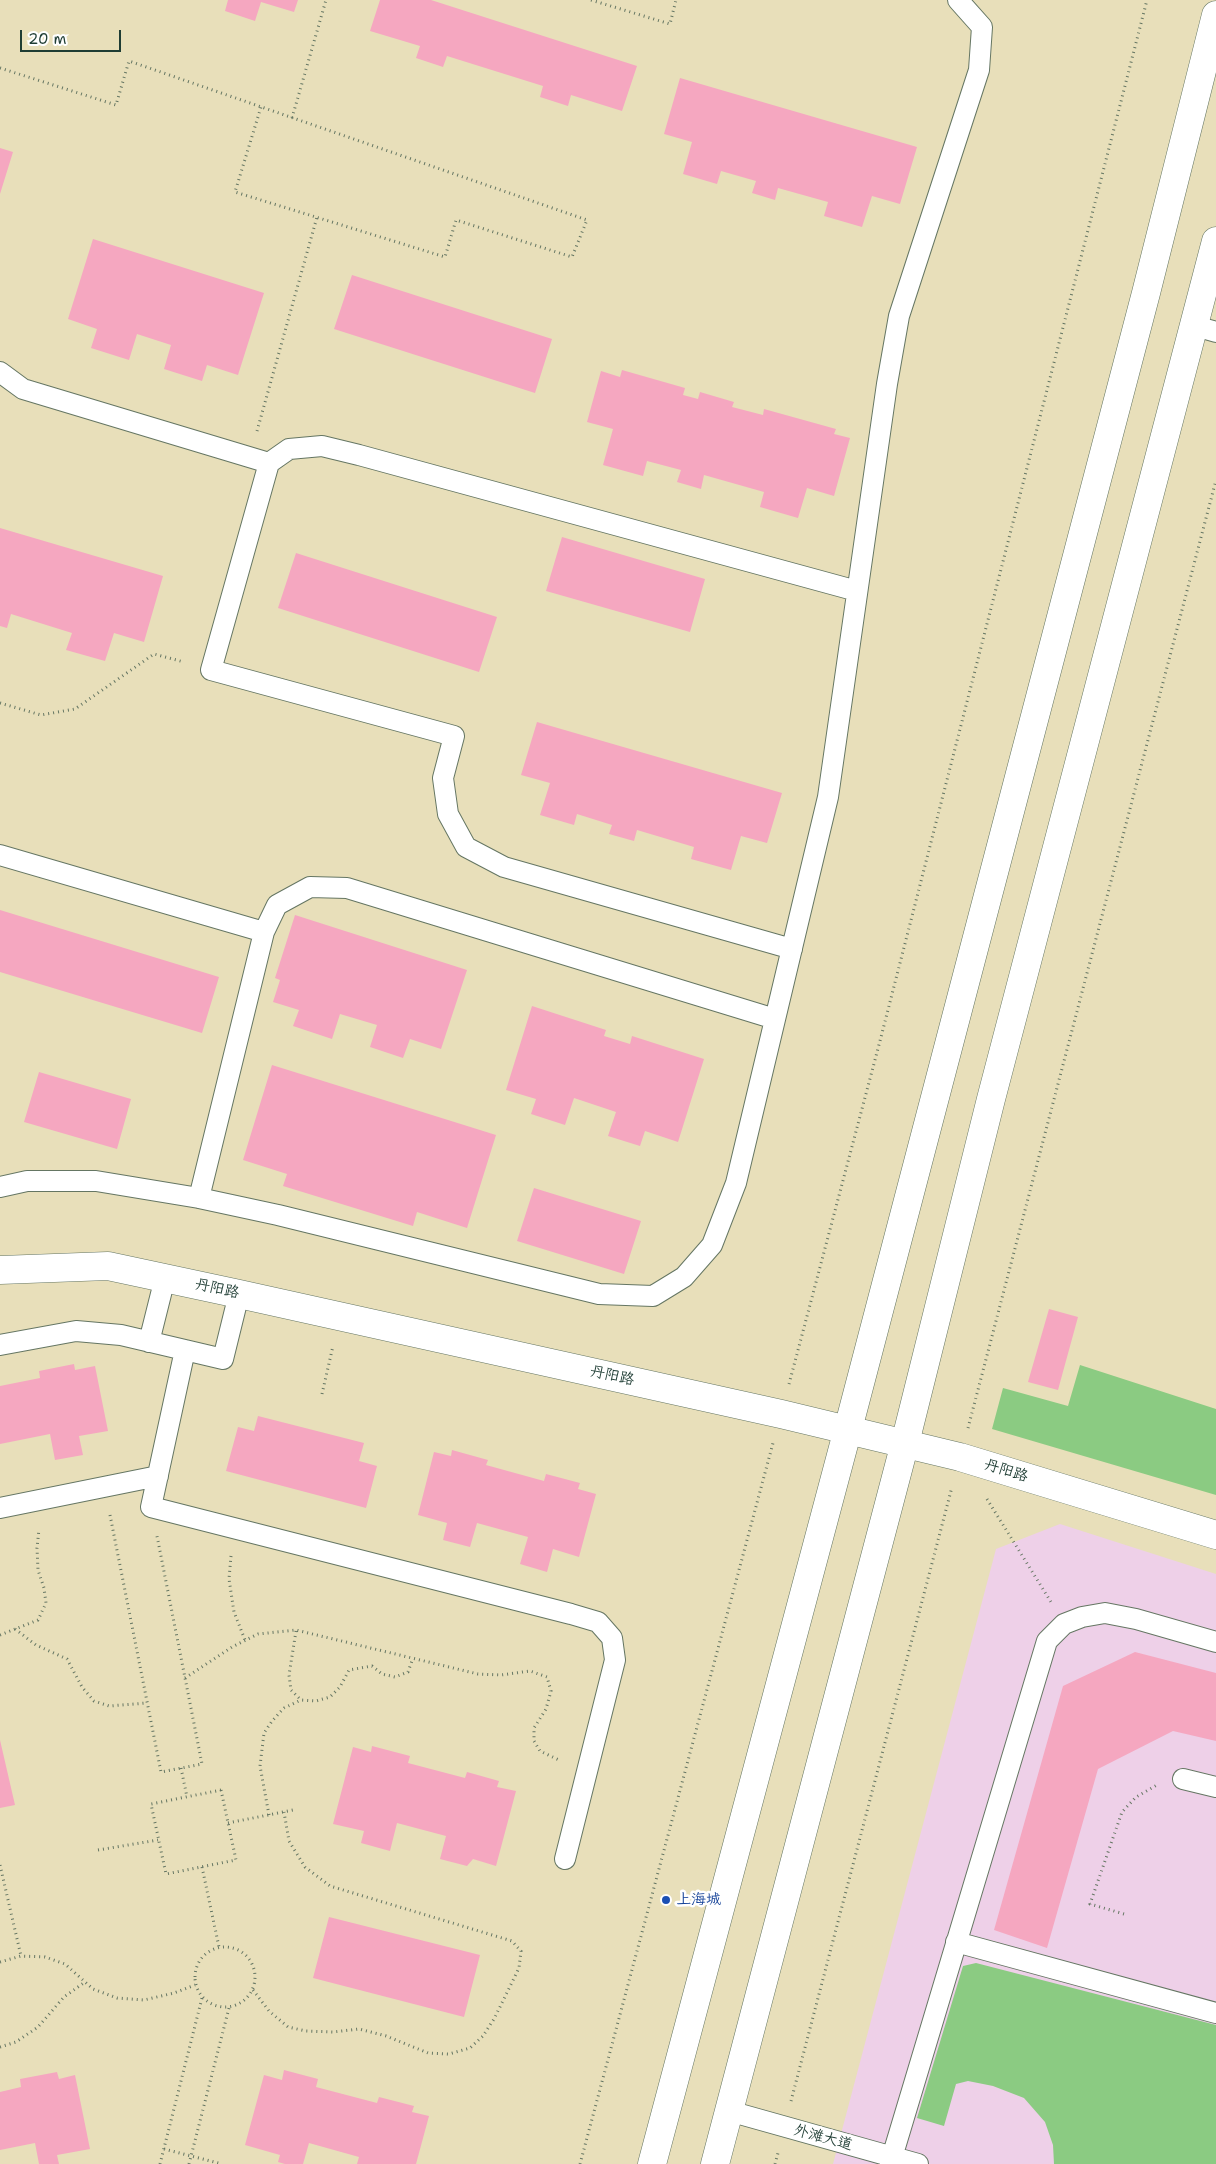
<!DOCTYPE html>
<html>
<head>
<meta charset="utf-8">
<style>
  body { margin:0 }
  #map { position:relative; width:1216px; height:2164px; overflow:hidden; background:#e8dfba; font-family:"Shantell Sans",sans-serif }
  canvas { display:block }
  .scale { position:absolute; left:20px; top:30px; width:101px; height:22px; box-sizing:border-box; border:2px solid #1f3d34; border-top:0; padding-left:6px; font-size:15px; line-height:18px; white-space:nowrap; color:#1f3d34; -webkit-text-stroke:4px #fff; paint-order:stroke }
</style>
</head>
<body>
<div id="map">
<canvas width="1216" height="2164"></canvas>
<div class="scale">20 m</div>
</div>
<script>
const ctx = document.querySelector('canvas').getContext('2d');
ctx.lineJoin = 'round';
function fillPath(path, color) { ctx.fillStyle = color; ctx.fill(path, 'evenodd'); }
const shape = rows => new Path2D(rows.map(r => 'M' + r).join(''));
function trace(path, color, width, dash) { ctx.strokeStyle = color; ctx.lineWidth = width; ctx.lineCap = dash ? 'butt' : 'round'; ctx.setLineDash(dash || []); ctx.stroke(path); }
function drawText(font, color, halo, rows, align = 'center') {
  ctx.font = font + ' "Shantell Sans","LXGW WenKai TC",sans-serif'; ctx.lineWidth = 5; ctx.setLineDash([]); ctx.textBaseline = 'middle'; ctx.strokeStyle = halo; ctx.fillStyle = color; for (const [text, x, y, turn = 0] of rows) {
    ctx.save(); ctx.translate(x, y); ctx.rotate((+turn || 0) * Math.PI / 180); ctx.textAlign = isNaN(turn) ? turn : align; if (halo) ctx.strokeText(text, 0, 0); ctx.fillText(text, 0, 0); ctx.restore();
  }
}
const built = shape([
  [1060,1524,1216,1574,1216,2164,833,2164,996,1549]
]);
const green = shape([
  [1080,1365,1216,1409,1216,1495,992,1429,1003,1388,1068,1406],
  [976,1963,1216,2025,1216,2164,1054,2164,1053,2145,1045,2122,1024,2098,993,2086,968,2081,956,2084,944,2126,917,2118,963,1966]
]);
const building = shape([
  [228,0,298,0,294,12,261,2,255,21,225,11],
  [380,0,431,0,637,66,622,111,571,95,568,106,540,97,543,86,447,56,443,67,416,58,420,46,370,31],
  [680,78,917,147,900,204,872,196,862,227,824,216,828,202,778,188,775,200,752,193,756,181,721,171,717,184,683,174,692,142,664,134],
  [0,148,13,152,0,194],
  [93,239,264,293,238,375,207,365,202,381,164,369,171,345,137,334,129,360,91,348,97,329,68,319],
  [352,275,552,339,535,393,334,329],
  [622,370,685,388,683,395,698,399,700,392,734,402,732,407,763,415,764,409,836,429,834,434,850,438,834,496,807,488,798,518,760,507,764,492,704,475,701,489,677,482,681,470,647,461,643,476,603,465,613,429,587,422,601,371,620,377],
  [0,528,163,576,144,642,114,633,105,661,66,650,72,633,11,614,7,628,0,626],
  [562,537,705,579,690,632,546,591],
  [296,553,497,617,479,672,278,608],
  [537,722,782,793,767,843,741,836,731,870,691,859,694,847,637,830,634,841,609,834,612,825,577,814,574,825,540,815,550,783,521,775],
  [0,910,219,977,202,1033,0,972],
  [295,915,467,970,441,1049,410,1039,403,1058,370,1047,377,1025,340,1014,332,1039,293,1026,299,1010,273,1002,280,980,275,978],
  [532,1006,606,1030,604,1036,630,1044,632,1036,704,1059,678,1142,645,1131,640,1146,608,1136,616,1112,574,1098,565,1125,531,1114,536,1099,506,1090],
  [272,1065,496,1135,467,1228,417,1212,413,1226,283,1186,287,1174,243,1160],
  [39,1072,131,1099,117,1149,24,1122],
  [534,1188,641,1221,624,1274,517,1241],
  [1049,1309,1078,1317,1058,1390,1028,1382],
  [74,1364,75,1370,95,1366,108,1431,79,1436,83,1455,55,1460,50,1434,0,1444,0,1386,40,1378,39,1371],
  [258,1416,364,1443,359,1461,377,1466,366,1508,226,1471,238,1427,254,1431],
  [452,1450,488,1460,486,1465,544,1481,546,1474,580,1483,578,1489,596,1494,579,1557,553,1549,547,1572,520,1564,528,1537,477,1523,470,1547,443,1540,447,1523,418,1515,434,1452,451,1456],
  [1135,1652,1216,1673,1216,1741,1173,1731,1098,1769,1047,1948,994,1930,1063,1686],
  [0,1740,15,1805,0,1808],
  [372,1746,410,1756,408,1763,465,1778,467,1772,499,1781,497,1787,516,1791,496,1866,473,1859,467,1866,440,1859,446,1836,397,1823,390,1851,361,1843,364,1831,333,1824,353,1747,371,1752],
  [329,1917,480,1955,464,2017,313,1978],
  [284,2070,318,2079,316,2087,377,2103,379,2097,414,2106,412,2112,429,2116,416,2164,357,2164,359,2157,309,2143,303,2164,285,2164,278,2162,280,2155,245,2145,264,2075,282,2080],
  [57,2072,59,2079,75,2075,90,2149,57,2155,59,2164,39,2164,35,2143,0,2150,0,2092,21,2087,20,2079]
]);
const path = shape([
  [591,0,670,24,676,0],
  [0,68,116,105,129,61,587,220,572,257,456,220,445,257,235,192,261,107],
  [292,118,326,0],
  [257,431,317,217],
  [0,703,41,715,75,709,154,654,184,662],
  [789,1384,880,1041,1147,0],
  [322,1394,333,1346],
  [968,1428,1216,480],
  [987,1499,1051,1602],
  [110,1515,161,1772,202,1764,157,1536],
  [231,1556,229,1579,234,1612,245,1640],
  [15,1629,36,1645,67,1659,82,1687,94,1701,109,1706,147,1703],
  [296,1631,289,1675,291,1690,301,1700,316,1701,330,1697,340,1687,349,1670,372,1666,382,1674,395,1677,408,1672,413,1658],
  [0,1635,38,1620,46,1603,44,1588,38,1570,37,1548,39,1529],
  [185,1678,232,1647,258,1634,296,1630,478,1674,501,1675,530,1671,547,1677,551,1691,546,1709,534,1728,534,1741,540,1751,561,1761],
  [181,1768,187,1797],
  [221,1790,236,1860,166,1874,151,1804,221,1790],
  [269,1815,260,1766,264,1733,272,1721,284,1708,301,1700],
  [228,1823,293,1810],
  [98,1850,158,1840],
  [0,1865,21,1956],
  [202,1867,219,1947],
  [1124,1914,1090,1904,1122,1812,1136,1797,1157,1785],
  '195 1977a30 30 0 1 1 60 0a30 30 0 1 1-60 0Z',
  [0,1962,21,1956,45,1957,65,1964,93,1989,117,1998,144,2000,174,1993,195,1985],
  [253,1990,269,2011,288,2027,306,2031,333,2032,359,2029,386,2036,428,2053,449,2054,470,2048,483,2036,494,2019,519,1968,521,1951,512,1941,330,1886,305,1867,289,1841,284,1812],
  [0,2047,16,2042,38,2027,64,1997,85,1982],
  [791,2101,952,1487],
  [164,2149,222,2164],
  [160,2164,202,1998],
  [189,2164,229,2008],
  [580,2164,773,1443],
  [775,2164,778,2153]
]);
const service = shape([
  [1195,326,1216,332],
  [0,372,23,389,269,463],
  [0,855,264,932],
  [792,949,504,867,466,847,448,814,443,778,454,736,211,670,269,463,289,449,322,446,359,455,857,591],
  [0,1187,27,1181,96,1181,199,1198,278,1215,599,1294,653,1296,684,1277,712,1245,736,1183,828,797,887,384,899,316,979,70,982,27,958,0],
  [199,1198,264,932,277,905,310,887,347,888,775,1019],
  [149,1342,165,1278],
  [0,1345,76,1331,121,1335,223,1359,239,1294],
  [185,1350,151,1507,571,1614,598,1622,612,1638,615,1660,565,1859],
  [0,1508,158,1476],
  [1183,1779,1216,1787],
  [956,1942,1216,2013],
  [729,2111,918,2164],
  [890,2164,1047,1641,1064,1624,1082,1617,1105,1613,1136,1619,1216,1642]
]);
const tertiary = shape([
  [0,1270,108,1266,239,1294,781,1414,960,1457,1216,1535]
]);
const trunk = shape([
  [652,2164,848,1429,1146,293,1216,15],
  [715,2164,905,1443,991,1099,1216,241]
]);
const markers = [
  [666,1900,5,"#1a4fb4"]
];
const streetNames = [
  ["丹阳路",217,1289,12],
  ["丹阳路",612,1376,12],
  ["丹阳路",1006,1471,17],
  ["外滩大道",823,2138,15]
];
const transitNames = [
  ["上海城",676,1900]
];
fillPath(built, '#eed0e8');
fillPath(green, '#8bcb82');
fillPath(building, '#f5a7c0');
trace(service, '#657663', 22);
trace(tertiary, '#657663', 29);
trace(trunk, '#657663', 29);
trace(path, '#657663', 3, [1, 4]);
trace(service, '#fff', 20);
trace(tertiary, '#fff', 28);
trace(trunk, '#fff', 28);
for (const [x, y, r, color] of markers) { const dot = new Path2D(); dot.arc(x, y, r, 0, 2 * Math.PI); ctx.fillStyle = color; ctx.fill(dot); trace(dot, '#fff', 2); }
drawText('15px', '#1f3d34', '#fff', streetNames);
drawText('15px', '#164399', '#fff', transitNames, 'left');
</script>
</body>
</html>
